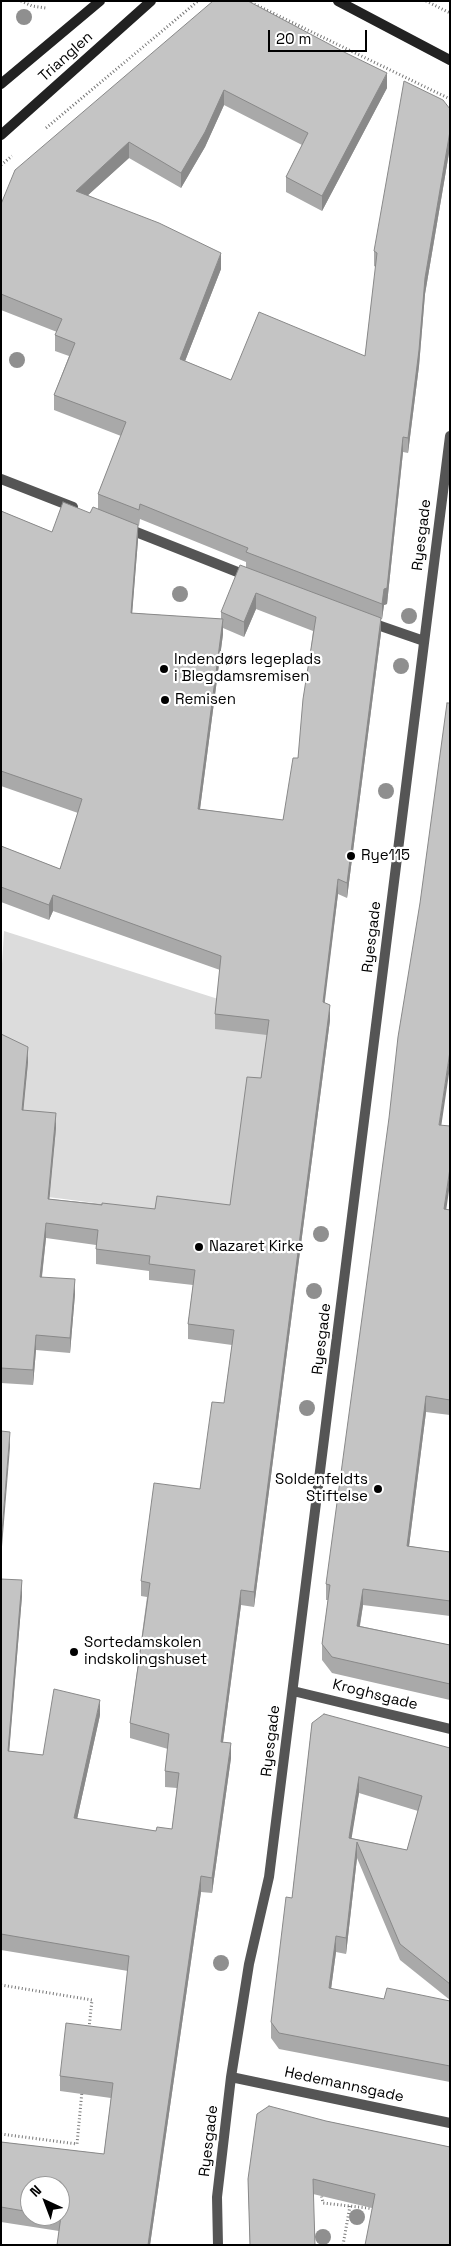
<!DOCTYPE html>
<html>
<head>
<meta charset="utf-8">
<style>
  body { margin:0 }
  #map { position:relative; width:451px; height:2246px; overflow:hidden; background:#fff; font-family:"Space Grotesk",sans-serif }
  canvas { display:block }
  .frame { position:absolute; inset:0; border:2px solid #000; pointer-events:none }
  .north { position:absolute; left:20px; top:2176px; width:50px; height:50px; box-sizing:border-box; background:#fff; border:1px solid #999; border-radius:50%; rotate:317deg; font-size:14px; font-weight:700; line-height:20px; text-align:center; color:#000 }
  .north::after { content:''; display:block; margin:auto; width:18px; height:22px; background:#000; clip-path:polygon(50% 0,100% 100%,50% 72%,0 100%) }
  .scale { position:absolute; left:268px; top:30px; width:99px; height:22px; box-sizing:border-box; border:2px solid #000; border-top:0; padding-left:6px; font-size:15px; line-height:18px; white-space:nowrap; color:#000; -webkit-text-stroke:4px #fff; paint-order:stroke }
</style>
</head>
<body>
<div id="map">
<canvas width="451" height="2246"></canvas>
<div class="frame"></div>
<div class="north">N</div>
<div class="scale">20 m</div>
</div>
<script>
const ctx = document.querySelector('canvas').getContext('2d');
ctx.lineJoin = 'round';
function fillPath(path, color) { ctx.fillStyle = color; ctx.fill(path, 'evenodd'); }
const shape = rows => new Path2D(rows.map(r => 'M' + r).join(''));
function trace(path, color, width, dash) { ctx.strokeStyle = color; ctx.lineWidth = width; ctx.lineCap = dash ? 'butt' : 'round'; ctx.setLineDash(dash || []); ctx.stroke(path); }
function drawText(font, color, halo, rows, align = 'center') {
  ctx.font = font + ' "Space Grotesk",sans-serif'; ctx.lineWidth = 4.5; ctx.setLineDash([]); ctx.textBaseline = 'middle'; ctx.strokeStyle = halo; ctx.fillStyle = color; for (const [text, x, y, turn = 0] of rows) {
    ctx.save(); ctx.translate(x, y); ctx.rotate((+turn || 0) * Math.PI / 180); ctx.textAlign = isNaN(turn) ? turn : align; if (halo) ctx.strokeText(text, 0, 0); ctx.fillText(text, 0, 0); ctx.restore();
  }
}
const green = shape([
  [4,931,278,1018,244,1222,1,1191,1,981]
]);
const path = shape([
  [21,1,32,6,46,8],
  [248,1,450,99],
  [426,1,450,13],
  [46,128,198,1],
  [1,165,12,156],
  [1,1985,92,2000,89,2028],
  [1,2134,77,2144,82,2091],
  [321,2193,323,2203,376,2209],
  [343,2245,350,2206]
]);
const lane = shape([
  [1,479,73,507],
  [126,528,250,577],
  [369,622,424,641]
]);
const street = shape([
  [293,1691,450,1729],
  [231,2077,450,2123],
  [218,2245,217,2197,231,2077,249,1964,269,1877,450,436]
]);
const secondary = shape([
  [338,1,450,60],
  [1,84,100,1],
  [1,135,151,1]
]);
const trees = [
  [24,17],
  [17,360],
  [180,594],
  [409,616],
  [401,666],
  [386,791],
  [321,1234],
  [314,1291],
  [307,1408],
  [221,1963],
  [357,2217],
  [323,2237]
];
const wall = shape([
  [213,1,387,88,322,211,286,192,286,177,302,145,224,105,205,147,181,188,129,158,88,195,221,269,185,361,231,380,365,356,376,267,374,266,374,251,450,109,450,147,425,294,419,366,408,453,403,452,387,604,384,605,382,619,381,619,381,633,347,898,338,894,324,1003,330,1020,254,1607,241,1605,223,1742,231,1758,212,1893,201,1892,150,2245,57,2245,59,2231,1,2222,1,2142,104,2154,111,2098,60,2091,60,2076,121,2030,128,1971,1,1950,1,1579,22,1596,9,1751,43,1755,100,1715,77,1819,156,1831,172,1829,177,1788,165,1787,165,1771,168,1749,130,1738,130,1723,147,1597,141,1596,141,1581,200,1489,224,1403,232,1345,188,1339,188,1324,193,1285,149,1280,149,1271,96,1264,96,1245,46,1238,42,1277,75,1294,70,1353,36,1350,33,1385,1,1383,1,1034,28,1062,23,1110,56,1128,49,1199,155,1209,230,1205,261,1078,267,1035,215,1029,215,1014,220,970,53,911,49,920,1,902,1,846,60,869,78,813,1,786,1,511,52,532,98,509,98,494,121,436,54,410,54,395,69,356,55,351,55,335,57,332,1,310,1,204],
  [140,519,246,562,246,567,221,612,221,619,132,613,138,540,138,525,139,526],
  [256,609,313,631,298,758,283,820,200,809,223,634,223,628,244,637],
  [30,2186,60,2216,30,2216],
  [441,1125,446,1209,450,1210,450,1415,426,1412,409,1546,450,1552,450,1616,363,1605,360,1626,450,1645,450,1700,332,1673,322,1660,322,1644,328,1600,326,1600,326,1584],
  [312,1723,450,1748,450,2000,400,1960,357,1858,346,1954,336,1952,331,1989,384,1999,450,2001,450,2082,279,2049,271,2038,271,2022,292,1898],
  [359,1793,418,1811,407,1850,351,1838],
  [326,2121,450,2147,372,2208,313,2194,315,2245,250,2245,248,2179]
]);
const shadedWall = shape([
  [387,73,387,88,322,211,322,196],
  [224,90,224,105,205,147,181,188,181,173],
  [450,131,450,147,425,294,419,366,408,453,408,438,425,278],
  [129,142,129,158,76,206,76,191],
  [221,253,221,269,180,374,180,359],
  [403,437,403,452,387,604,384,605,382,619,382,604],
  [138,525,138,540,131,628,131,613],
  [256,593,256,609,244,637,244,622],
  [381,618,381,633,347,898,347,883],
  [223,619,223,634,198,824,198,809],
  [338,879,338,894,323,1017,323,1002],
  [53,895,53,911,49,920,49,905],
  [330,1005,330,1020,254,1607,254,1592],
  [28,1047,28,1062,22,1125,22,1110],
  [450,1051,450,1067,439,1141,439,1125],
  [56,1113,56,1128,48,1214,48,1199],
  [450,1168,450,1184,444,1225,444,1209],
  [46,1223,46,1238,40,1292,40,1277],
  [75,1279,75,1294,70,1353,70,1338],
  [36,1335,36,1350,33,1385,33,1370],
  [426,1396,426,1412,407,1562,407,1546],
  [10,1432,10,1447,1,1559,1,1544],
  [22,1580,22,1596,8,1766,8,1751],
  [363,1589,363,1605,357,1642,357,1626],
  [241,1590,241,1605,221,1757,221,1742],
  [100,1700,100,1715,74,1833,74,1818],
  [231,1743,231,1758,212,1893,212,1878],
  [359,1777,359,1793,349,1854,349,1838],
  [357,1842,357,1858,346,1954,346,1938],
  [201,1876,201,1892,150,2245,148,2245],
  [336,1936,336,1952,329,2004,329,1988]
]);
const building = shape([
  [213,1,248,1,346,53,387,73,322,196,286,177,308,133,224,90,205,132,181,173,129,142,76,191,159,223,221,253,180,359,231,380,259,312,365,356,377,253,374,251,404,81,443,100,450,109,450,131,425,278,419,350,408,438,403,437,387,588,384,589,382,604,246,552,248,548,140,504,139,510,98,494,126,422,54,395,75,343,55,335,62,319,1,294,1,204,15,170,213,1],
  [63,502,90,513,93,507,138,525,131,613,223,619,198,809,283,820,293,758,298,758,303,699,316,617,256,593,244,622,221,612,240,565,381,618,347,883,338,879,323,1002,330,1005,254,1592,241,1590,221,1742,231,1743,212,1878,201,1876,148,2245,57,2245,61,2216,58,2216,60,2216,60,2186,30,2186,30,2212,1,2207,1,2142,104,2154,113,2083,60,2076,66,2023,121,2030,129,1956,1,1934,1,1579,22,1580,8,1751,43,1755,54,1689,100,1700,74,1818,156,1831,157,1827,172,1829,179,1773,165,1771,169,1734,130,1723,150,1583,141,1581,154,1483,200,1489,212,1402,224,1403,234,1330,188,1324,195,1270,149,1264,150,1256,96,1249,98,1230,46,1223,40,1277,75,1279,70,1338,36,1335,33,1370,1,1368,1,1034,28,1047,22,1110,56,1113,48,1199,102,1205,102,1203,155,1209,157,1196,230,1205,247,1077,261,1078,269,1020,215,1014,221,956,53,895,49,905,1,887,1,846,60,869,82,799,1,771,1,511,52,532,63,502],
  [447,703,450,703,450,1051,439,1125,450,1126,450,1168,444,1209,450,1210,450,1400,426,1396,407,1546,450,1552,450,1601,363,1589,357,1626,450,1645,450,1684,332,1657,322,1644,330,1585,326,1584,389,1118,398,1037,420,903,447,703],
  [1,1431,10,1432,1,1544,1,1431],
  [324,1714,450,1748,450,1984,400,1944,357,1842,346,1938,336,1936,329,1988,384,1999,387,1988,450,2001,450,2066,279,2033,271,2022,286,1897,292,1898,312,1723,324,1714],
  [359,1777,422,1796,407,1850,349,1838,359,1777],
  [269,2106,326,2121,450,2147,450,2245,365,2245,375,2194,313,2179,315,2245,250,2245,248,2179,257,2114,269,2106]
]);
const markers = [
  [164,669,5,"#000"],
  [165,700,5,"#000"],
  [351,856,5,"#000"],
  [199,1247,5,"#000"],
  [378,1489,5,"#000"],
  [74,1652,5,"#000"]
];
const streetNames = [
  ["Trianglen",66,57,-42],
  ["Ryesgade",422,535,-83],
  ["Ryesgade",372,937,-83],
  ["Ryesgade",322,1339,-83],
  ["Kroghsgade",375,1695,14],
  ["Ryesgade",271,1741,-83],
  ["Hedemannsgade",344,2085,12],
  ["Ryesgade",209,2141,-83]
];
const poiNames = [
  ["Indendørs legeplads",174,660],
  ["i Blegdamsremisen",174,677],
  ["Remisen",175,700],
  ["Rye115",361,856],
  ["Nazaret Kirke",209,1247],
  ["Soldenfeldts",368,1480,"right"],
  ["Stiftelse",368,1497,"right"],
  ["Sortedamskolen",84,1643],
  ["indskolingshuset",84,1660]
];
fillPath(green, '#dcdcdc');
trace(path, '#777', 3, [1, 2.5]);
trace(lane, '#555', 10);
trace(street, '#555', 10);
trace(secondary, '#222', 10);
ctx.fillStyle = '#8f8f8f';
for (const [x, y] of trees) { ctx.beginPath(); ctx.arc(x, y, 8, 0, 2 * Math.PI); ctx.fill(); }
fillPath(wall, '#a9a9a9');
fillPath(shadedWall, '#898989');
fillPath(building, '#c4c4c4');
trace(building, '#898989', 1);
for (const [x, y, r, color] of markers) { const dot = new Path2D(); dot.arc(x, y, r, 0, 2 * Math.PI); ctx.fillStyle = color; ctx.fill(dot); trace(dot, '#fff', 2); }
drawText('15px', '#000', '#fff', streetNames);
drawText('15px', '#000', '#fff', poiNames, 'left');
</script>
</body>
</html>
